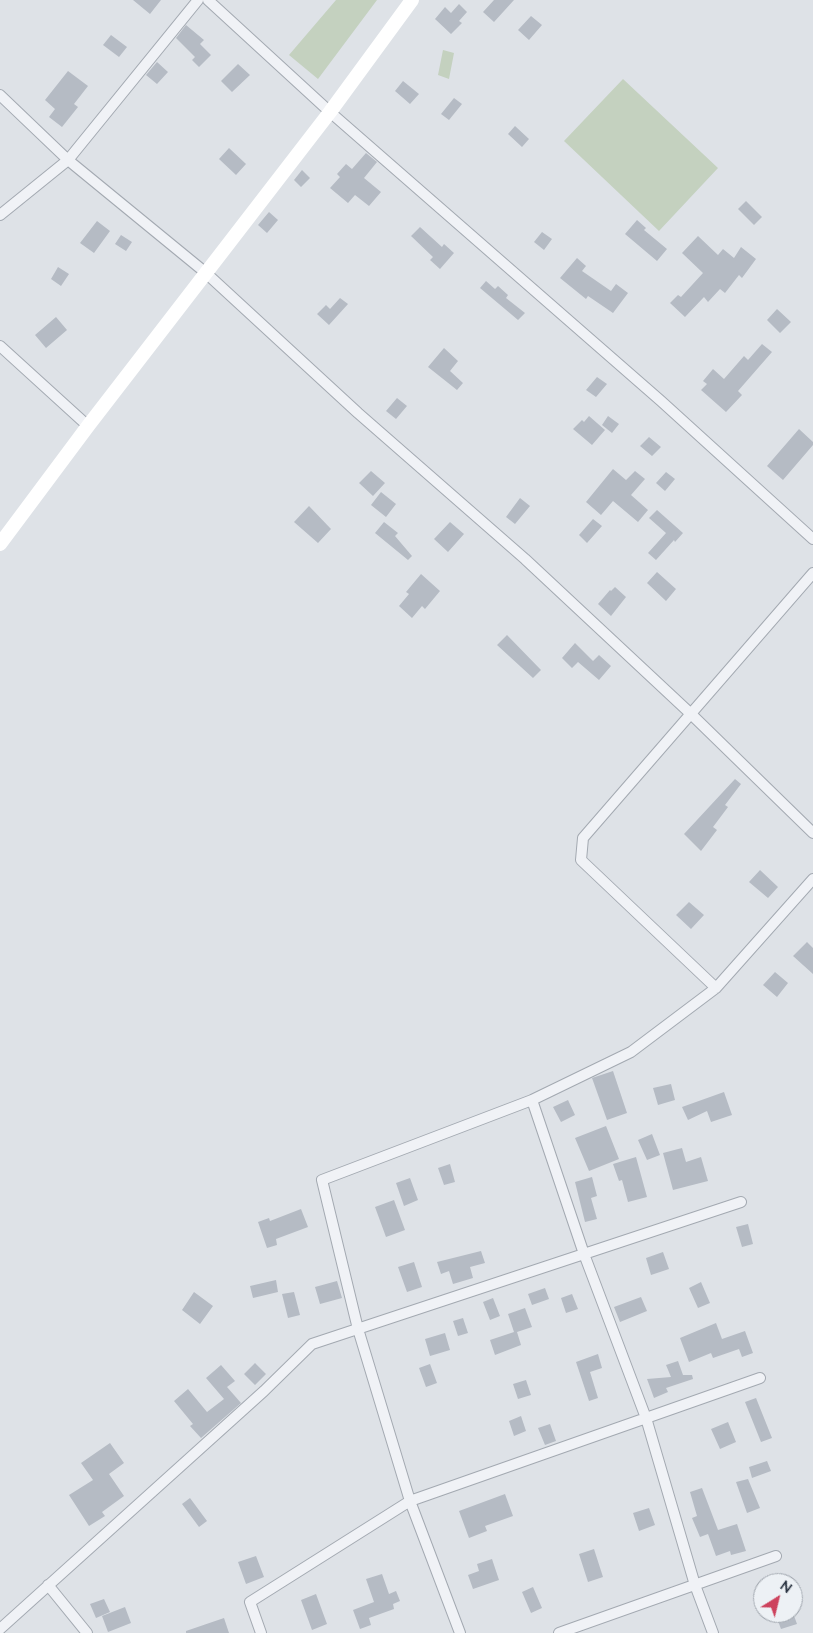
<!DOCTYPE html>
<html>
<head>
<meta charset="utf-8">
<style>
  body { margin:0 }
  #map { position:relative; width:813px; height:1633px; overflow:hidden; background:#dee2e7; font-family:Mulish,sans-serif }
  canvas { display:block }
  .north { position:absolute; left:753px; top:1573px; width:50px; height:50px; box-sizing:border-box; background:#edf1f5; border:1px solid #9ea4ac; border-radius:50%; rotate:36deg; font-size:14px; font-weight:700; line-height:20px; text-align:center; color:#27303e }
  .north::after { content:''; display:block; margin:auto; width:18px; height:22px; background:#cd425d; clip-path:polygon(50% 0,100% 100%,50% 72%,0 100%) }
</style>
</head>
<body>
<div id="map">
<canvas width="813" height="1633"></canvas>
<div class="north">N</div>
</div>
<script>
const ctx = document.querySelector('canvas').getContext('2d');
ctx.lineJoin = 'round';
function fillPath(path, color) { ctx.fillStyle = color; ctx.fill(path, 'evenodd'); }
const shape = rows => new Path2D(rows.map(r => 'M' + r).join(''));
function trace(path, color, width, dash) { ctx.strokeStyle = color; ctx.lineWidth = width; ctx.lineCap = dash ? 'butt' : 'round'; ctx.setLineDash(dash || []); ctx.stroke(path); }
const green = shape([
  [336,0,377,0,318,79,289,55],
  [443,50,454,53,449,79,438,75],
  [623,79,718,168,659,231,564,141]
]);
const building = shape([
  [133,0,161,0,150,14],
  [494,0,514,0,494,22,483,12],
  [459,4,467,12,459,21,462,23,451,34,435,19,445,7,451,13],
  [531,16,542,25,529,40,518,30],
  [186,25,204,40,200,44,211,55,199,67,192,60,195,57,176,38],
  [111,35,127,47,119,57,103,45],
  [157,62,168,72,157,84,146,75],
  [238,64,250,75,232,92,221,81],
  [68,71,88,86,74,104,78,107,62,127,49,117,55,109,45,100],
  [403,81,419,94,410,104,395,91],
  [454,98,462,104,449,120,441,114],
  [515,126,529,139,522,147,508,134],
  [229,148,246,164,236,175,219,159],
  [366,153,377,162,364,178,381,192,369,206,355,195,348,203,330,188,340,177,337,174,346,164,352,169],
  [302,170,310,178,301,187,294,180],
  [746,201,762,217,754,225,738,209],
  [269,212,278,220,267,233,258,225],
  [637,220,646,228,644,230,667,249,657,261,625,234],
  [97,221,110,231,94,253,80,243],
  [420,227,442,247,444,244,454,253,440,269,430,260,433,257,411,236],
  [542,232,552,239,544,250,534,242],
  [121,235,132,242,126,251,115,244],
  [698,236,718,255,723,249,734,258,741,247,756,259,742,278,739,275,725,293,720,289,708,302,704,297,685,317,670,303,678,295,681,297,703,273,682,253],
  [577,258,586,266,582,271,611,291,616,284,628,293,613,313,588,296,586,299,560,278],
  [58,267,69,274,61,286,51,279],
  [486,281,495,289,498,286,508,295,506,298,525,313,518,320,480,288],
  [340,298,348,304,329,325,317,314,326,305,330,309],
  [777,309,791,322,780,333,767,320],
  [56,317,67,330,46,348,35,335],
  [762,344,772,352,738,391,742,395,726,412,701,390,707,384,703,381,713,369,724,379,744,356,748,360],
  [444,348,458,361,450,371,463,383,457,390,428,367],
  [597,377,607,384,596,397,586,390],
  [397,398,407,406,396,419,386,411],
  [589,416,605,430,592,445,573,429,582,420,584,422],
  [608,416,619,424,612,433,602,425],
  [799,429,813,442,813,445,783,480,767,466],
  [649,437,661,447,652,456,640,446],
  [613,469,626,480,635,471,645,479,631,495,648,510,638,522,613,501,601,515,586,502],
  [371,471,385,483,373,496,359,483],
  [666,472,675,479,665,491,656,483],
  [381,492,396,504,386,517,371,505],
  [520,498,530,506,515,524,506,517],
  [309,506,331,529,318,543,294,522],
  [657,510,683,533,675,542,674,540,656,560,648,553,666,533,649,518],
  [593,519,602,526,587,543,579,535],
  [384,522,398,533,395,536,412,556,408,560,375,533],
  [450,522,464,534,448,552,434,539],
  [657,572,676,589,666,601,647,583],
  [421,574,440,591,425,609,422,606,412,618,399,606,409,594,406,592],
  [615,587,626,597,611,616,598,604,610,590,611,591],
  [507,635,541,670,533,678,497,645],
  [575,643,593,661,599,655,611,666,599,680,578,662,572,668,562,658],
  [735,779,741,784,725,805,728,807,713,827,717,830,701,851,684,834],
  [760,870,778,887,768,898,749,882],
  [689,902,704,915,691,929,676,915],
  [807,942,813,948,813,974,793,956],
  [775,972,788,983,777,997,763,985],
  [613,1071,627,1113,607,1120,592,1078],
  [671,1084,675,1100,658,1105,653,1088],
  [724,1092,732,1115,711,1122,707,1111,688,1120,682,1107],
  [568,1100,575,1115,561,1122,553,1107],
  [606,1126,619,1159,589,1171,575,1138],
  [652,1134,660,1155,647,1160,638,1140],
  [682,1148,686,1162,701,1157,708,1181,673,1190,663,1153],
  [636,1157,647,1197,628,1202,622,1180,619,1181,613,1164],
  [450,1164,455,1182,444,1185,438,1168],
  [592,1177,597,1196,591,1198,597,1219,585,1222,575,1182],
  [410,1178,418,1200,404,1206,396,1183],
  [394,1200,405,1230,386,1237,375,1207],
  [301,1209,308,1227,276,1239,277,1245,267,1248,258,1222,269,1218,270,1221],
  [748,1224,753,1244,742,1247,736,1227],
  [481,1251,485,1263,470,1267,473,1278,453,1284,449,1271,441,1274,437,1262],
  [663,1252,669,1269,651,1275,646,1258],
  [414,1262,422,1287,407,1292,398,1267],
  [276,1280,278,1292,253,1298,250,1286],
  [337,1281,342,1298,320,1304,315,1287],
  [701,1282,710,1303,698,1308,689,1288],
  [545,1288,549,1299,532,1305,528,1294],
  [194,1292,213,1306,200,1324,182,1310],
  [294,1292,300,1315,288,1318,282,1294],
  [572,1294,578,1309,566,1313,561,1298],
  [641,1297,647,1311,620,1322,614,1307],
  [493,1298,500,1316,490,1320,483,1302],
  [525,1308,532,1327,517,1332,521,1345,495,1355,490,1340,514,1332,508,1314],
  [463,1318,468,1333,458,1336,453,1321],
  [716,1323,722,1339,745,1331,753,1353,742,1357,739,1349,713,1358,711,1353,689,1362,680,1338],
  [445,1333,450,1350,430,1356,425,1339],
  [598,1354,602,1368,590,1372,598,1398,589,1401,576,1362],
  [678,1361,683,1375,692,1375,693,1379,666,1388,668,1392,654,1398,647,1379,671,1377,666,1365],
  [255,1363,266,1374,255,1385,244,1374],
  [430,1364,437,1383,426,1387,419,1368],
  [221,1365,235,1381,227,1387,241,1403,201,1438,190,1426,193,1424,174,1401,188,1389,207,1412,224,1399,206,1378],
  [526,1380,531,1395,518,1399,513,1384],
  [756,1398,772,1438,761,1442,745,1402],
  [521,1416,526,1431,514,1436,509,1421],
  [728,1422,736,1442,720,1449,711,1429],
  [550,1424,556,1441,545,1445,538,1428],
  [110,1443,124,1463,109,1474,124,1496,102,1512,105,1516,89,1526,69,1495,93,1480,81,1463],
  [767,1461,771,1471,752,1478,749,1467],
  [748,1479,760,1508,747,1513,736,1482],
  [702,1488,718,1530,737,1524,746,1551,731,1555,730,1551,716,1556,708,1534,700,1537,692,1518,697,1516,690,1492],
  [505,1494,513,1516,485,1526,487,1531,469,1538,459,1511],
  [190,1498,207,1521,199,1527,182,1504],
  [649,1508,655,1525,639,1531,633,1513],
  [594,1549,603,1577,588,1582,579,1554],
  [256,1556,264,1577,246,1584,238,1562],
  [492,1559,499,1580,473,1589,468,1575,479,1571,477,1564],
  [382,1574,389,1594,396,1591,400,1601,393,1604,394,1609,369,1618,371,1625,360,1629,353,1610,374,1602,366,1579],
  [533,1587,542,1608,531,1613,522,1592],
  [316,1594,327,1624,312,1630,301,1600],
  [104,1599,110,1612,96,1618,90,1604],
  [125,1607,131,1623,108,1632,102,1616],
  [775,1613,793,1613,797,1624,781,1629],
  [224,1618,229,1633,186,1633,186,1631]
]);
const street = shape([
  [208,0,330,112,661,401,813,539],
  [0,95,68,160,206,273,358,413,525,559,691,714,813,833],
  [0,215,68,160,198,0],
  [0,346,88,426],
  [716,988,581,860,583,838,813,573],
  [532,1100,584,1254,646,1418,695,1585,713,1633],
  [48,1585,87,1633],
  [0,1629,264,1391,312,1344,741,1202],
  [261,1633,250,1602,410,1501,760,1378],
  [460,1633,410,1501,358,1329,322,1180,532,1100,631,1052,716,988,813,879],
  [559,1633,776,1556]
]);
const secondary = shape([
  [0,544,88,426,330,112,412,0]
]);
fillPath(green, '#c4d1bf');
fillPath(building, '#b5bbc4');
trace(street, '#a3a9b1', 12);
trace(street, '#f0f2f6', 10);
trace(secondary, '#fff', 14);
</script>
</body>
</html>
